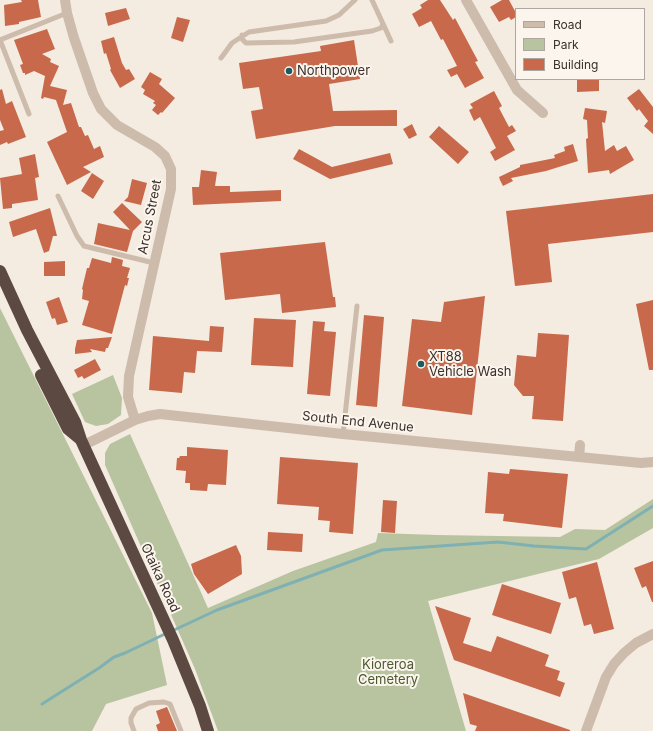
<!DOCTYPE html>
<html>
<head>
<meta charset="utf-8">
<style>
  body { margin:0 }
  #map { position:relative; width:653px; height:731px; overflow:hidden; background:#f4ebe1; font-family:Inter,sans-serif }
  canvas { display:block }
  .legend { position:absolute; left:515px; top:8px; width:130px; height:72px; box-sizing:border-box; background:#fbf5ee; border:1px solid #aea6a0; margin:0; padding:5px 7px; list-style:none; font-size:12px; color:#3b302b }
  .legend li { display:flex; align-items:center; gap:8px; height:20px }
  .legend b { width:20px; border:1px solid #aea6a0 }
</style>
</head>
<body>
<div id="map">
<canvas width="653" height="731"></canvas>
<ul class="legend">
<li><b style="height:5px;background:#cdbbac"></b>Road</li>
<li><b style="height:11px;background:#b8c4a0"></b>Park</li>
<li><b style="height:11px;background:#c8694b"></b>Building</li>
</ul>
</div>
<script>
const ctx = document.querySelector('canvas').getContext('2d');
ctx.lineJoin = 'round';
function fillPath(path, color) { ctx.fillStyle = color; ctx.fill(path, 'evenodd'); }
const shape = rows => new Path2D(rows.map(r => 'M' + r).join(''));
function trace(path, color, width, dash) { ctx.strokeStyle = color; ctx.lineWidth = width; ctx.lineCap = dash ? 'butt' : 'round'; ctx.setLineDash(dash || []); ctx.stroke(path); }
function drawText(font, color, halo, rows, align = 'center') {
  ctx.font = font + ' Inter,sans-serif'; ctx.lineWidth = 4; ctx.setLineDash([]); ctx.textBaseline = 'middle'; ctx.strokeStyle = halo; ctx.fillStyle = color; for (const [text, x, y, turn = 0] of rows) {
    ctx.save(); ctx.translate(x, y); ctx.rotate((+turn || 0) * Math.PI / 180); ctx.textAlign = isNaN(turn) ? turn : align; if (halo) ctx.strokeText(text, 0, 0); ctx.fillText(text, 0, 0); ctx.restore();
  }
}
const green = shape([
  [0,308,152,613,167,685,106,704,92,731,0,731],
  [113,375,122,398,121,415,108,424,96,426,85,422,72,394],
  [130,434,208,608,293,571,376,542,378,533,437,535,560,537,575,529,605,530,653,499,653,528,599,559,428,601,466,731,218,731,195,669,105,465,105,453,110,444]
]);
const stream = shape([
  [172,631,217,610,382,550,498,542,534,546,586,549,653,506],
  [42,704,99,668,114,657,125,653,167,633]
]);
const building = shape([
  [21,0,38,0,41,17,19,22,19,24,5,26,4,5,22,2],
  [428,0,440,0,453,20,455,18,478,61,475,62,484,78,465,88,457,74,451,77,447,70,457,66,443,39,441,40,431,21,419,27,412,14,422,8,420,5],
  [502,0,509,0,516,13,516,17,511,20,509,17,499,22,490,7],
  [126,8,130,19,108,26,105,13],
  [177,17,190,20,183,42,171,38],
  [47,29,55,49,42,54,51,59,50,62,59,66,50,86,67,90,63,105,71,103,79,127,81,127,85,136,88,135,94,149,100,146,104,157,83,167,91,172,67,185,47,142,67,132,56,100,44,97,43,99,41,98,45,76,34,71,25,75,25,73,23,73,20,65,23,64,14,40],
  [114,37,122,63,126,70,129,69,135,79,120,88,110,70,111,69,106,53,104,54,101,41],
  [354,40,360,79,329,84,333,111,397,110,397,126,335,126,256,139,251,111,263,109,259,87,243,89,239,63,321,51,320,46],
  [150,72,162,79,159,84,175,98,162,113,161,112,158,115,152,110,156,105,153,103,155,101,143,94,145,90,141,87],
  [577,79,599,79,599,91,577,92],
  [2,89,6,104,12,101,26,137,8,144,7,142,0,145,0,131,4,130,0,120,0,90],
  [639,89,653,107,653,134,644,126,648,121,639,109,637,111,627,98],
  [494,91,502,106,499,108,509,127,512,125,516,131,507,136,515,150,495,161,490,152,496,148,480,117,474,121,469,110,473,108,470,104],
  [585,108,607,111,605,123,602,122,605,151,614,145,617,151,626,146,634,160,610,174,609,170,588,173,586,139,588,138,587,120,583,119],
  [412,124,417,135,409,139,403,129],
  [439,126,469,152,458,164,429,137],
  [573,144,578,161,546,171,511,178,513,181,503,186,500,180,499,177,520,167,520,165,555,158,554,155,565,151,564,147],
  [299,149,332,167,390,153,393,164,330,179,293,159],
  [35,154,39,177,35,178,38,200,12,204,12,208,3,209,0,178,22,174,19,158],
  [201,170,217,172,215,186,230,186,230,192,281,190,281,201,193,205,192,187,199,187],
  [92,173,104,181,93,199,81,191],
  [132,179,147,183,141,205,124,201,128,197],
  [653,194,653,232,548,244,552,282,515,286,506,211],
  [122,203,142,222,133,231,127,252,94,244,98,223,130,230,113,212],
  [50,208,57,236,53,236,49,251,44,253,36,229,13,237,9,222],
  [325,242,333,297,335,297,336,307,282,313,280,294,225,300,220,253],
  [112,257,123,260,122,266,130,268,127,278,129,278,127,286,125,285,112,334,82,325,89,301,82,299,83,290,82,289,87,268,89,268,92,258,111,263],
  [65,261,65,276,44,276,44,262],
  [485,296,472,415,402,406,412,319,441,322,444,302],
  [59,297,68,322,57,325,55,318,52,319,46,302],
  [653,300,653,370,649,370,636,304],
  [364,315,384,317,377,407,356,405],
  [254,318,296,320,293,367,251,365],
  [313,321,325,322,324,331,336,332,330,396,307,394],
  [210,326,224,327,222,352,197,351,195,373,184,372,182,393,149,390,153,336,209,341],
  [538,333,569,335,563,421,532,419,534,396,523,396,514,385,517,355,536,357],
  [112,337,108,348,106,348,105,352,90,349,92,352,75,354,75,349,77,340],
  [95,359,101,370,84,379,82,376,78,378,74,370],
  [187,447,228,450,226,485,208,484,207,491,190,490,190,483,185,483,186,471,176,470,177,458,179,458,180,456,187,456],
  [280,457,358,463,353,534,329,532,330,521,318,520,319,507,277,504],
  [510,469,568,474,562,528,503,521,504,514,485,513,488,472,509,474],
  [383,500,397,501,395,533,381,532],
  [268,532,303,534,302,552,267,550],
  [236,545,241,556,242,574,208,594,194,574,191,564],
  [653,561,653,602,652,602,646,586,642,588,634,568],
  [597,562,614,629,594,634,591,624,584,626,576,597,569,599,562,572],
  [502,584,561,603,551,634,492,615],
  [435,606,471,618,463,643,491,652,497,636,549,655,545,666,560,671,557,680,565,683,560,697,454,660],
  [463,693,570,730,570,731,475,731,477,726,470,724],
  [167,707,177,731,158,731,156,725,160,723,156,711]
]);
const lane = shape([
  [372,0,391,41],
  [242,35,242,39,246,43,294,42,372,31,381,28,383,24],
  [0,40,29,114],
  [0,40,67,13],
  [221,58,232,43,249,32,326,21,339,15,355,0],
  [58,196,77,236,84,246,154,263],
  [343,434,357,306],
  [134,731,131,723,131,718,136,709,149,703,164,702,170,704,181,731]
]);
const street = shape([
  [65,0,67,13,74,38,93,93,101,109,117,125,155,147,165,156,171,169,171,189,129,376,128,397,135,420],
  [466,0,517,90,543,113],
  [84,445,135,420,148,416,160,414,343,434,579,457,641,463,653,462],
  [579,457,580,445],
  [586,731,606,677,614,664,624,653,636,643,653,634]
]);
const highway = shape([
  [0,271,27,330,75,422,81,440,173,640,200,706,208,731],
  [41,375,68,429,80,439]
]);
const markers = [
  [289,71,4,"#1f5a5e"],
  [421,364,4,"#1f5a5e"]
];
const poiNames = [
  ["Northpower",297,71],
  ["XT88",429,357],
  ["Vehicle Wash",429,372]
];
const streetNames = [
  ["Arcus Street",150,217,-79],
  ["South End Avenue",358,422,6],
  ["Otaika Road",160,578,65]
];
const parkNames = [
  ["Kioreroa",388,665],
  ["Cemetery",388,680]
];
fillPath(green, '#b8c4a0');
trace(stream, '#7fb0b2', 3);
fillPath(building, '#c8694b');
trace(lane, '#cdbbac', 5);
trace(street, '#cdbbac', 10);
trace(highway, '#5c4a42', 12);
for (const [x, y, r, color] of markers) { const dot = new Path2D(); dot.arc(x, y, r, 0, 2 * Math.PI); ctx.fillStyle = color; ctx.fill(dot); trace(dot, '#fbf5ee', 1.5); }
drawText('13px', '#3b302b', '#fbf5ee', poiNames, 'left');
drawText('13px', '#3b302b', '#fbf5ee', streetNames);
drawText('13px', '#4a5a2e', '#fbf5ee', parkNames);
</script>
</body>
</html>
